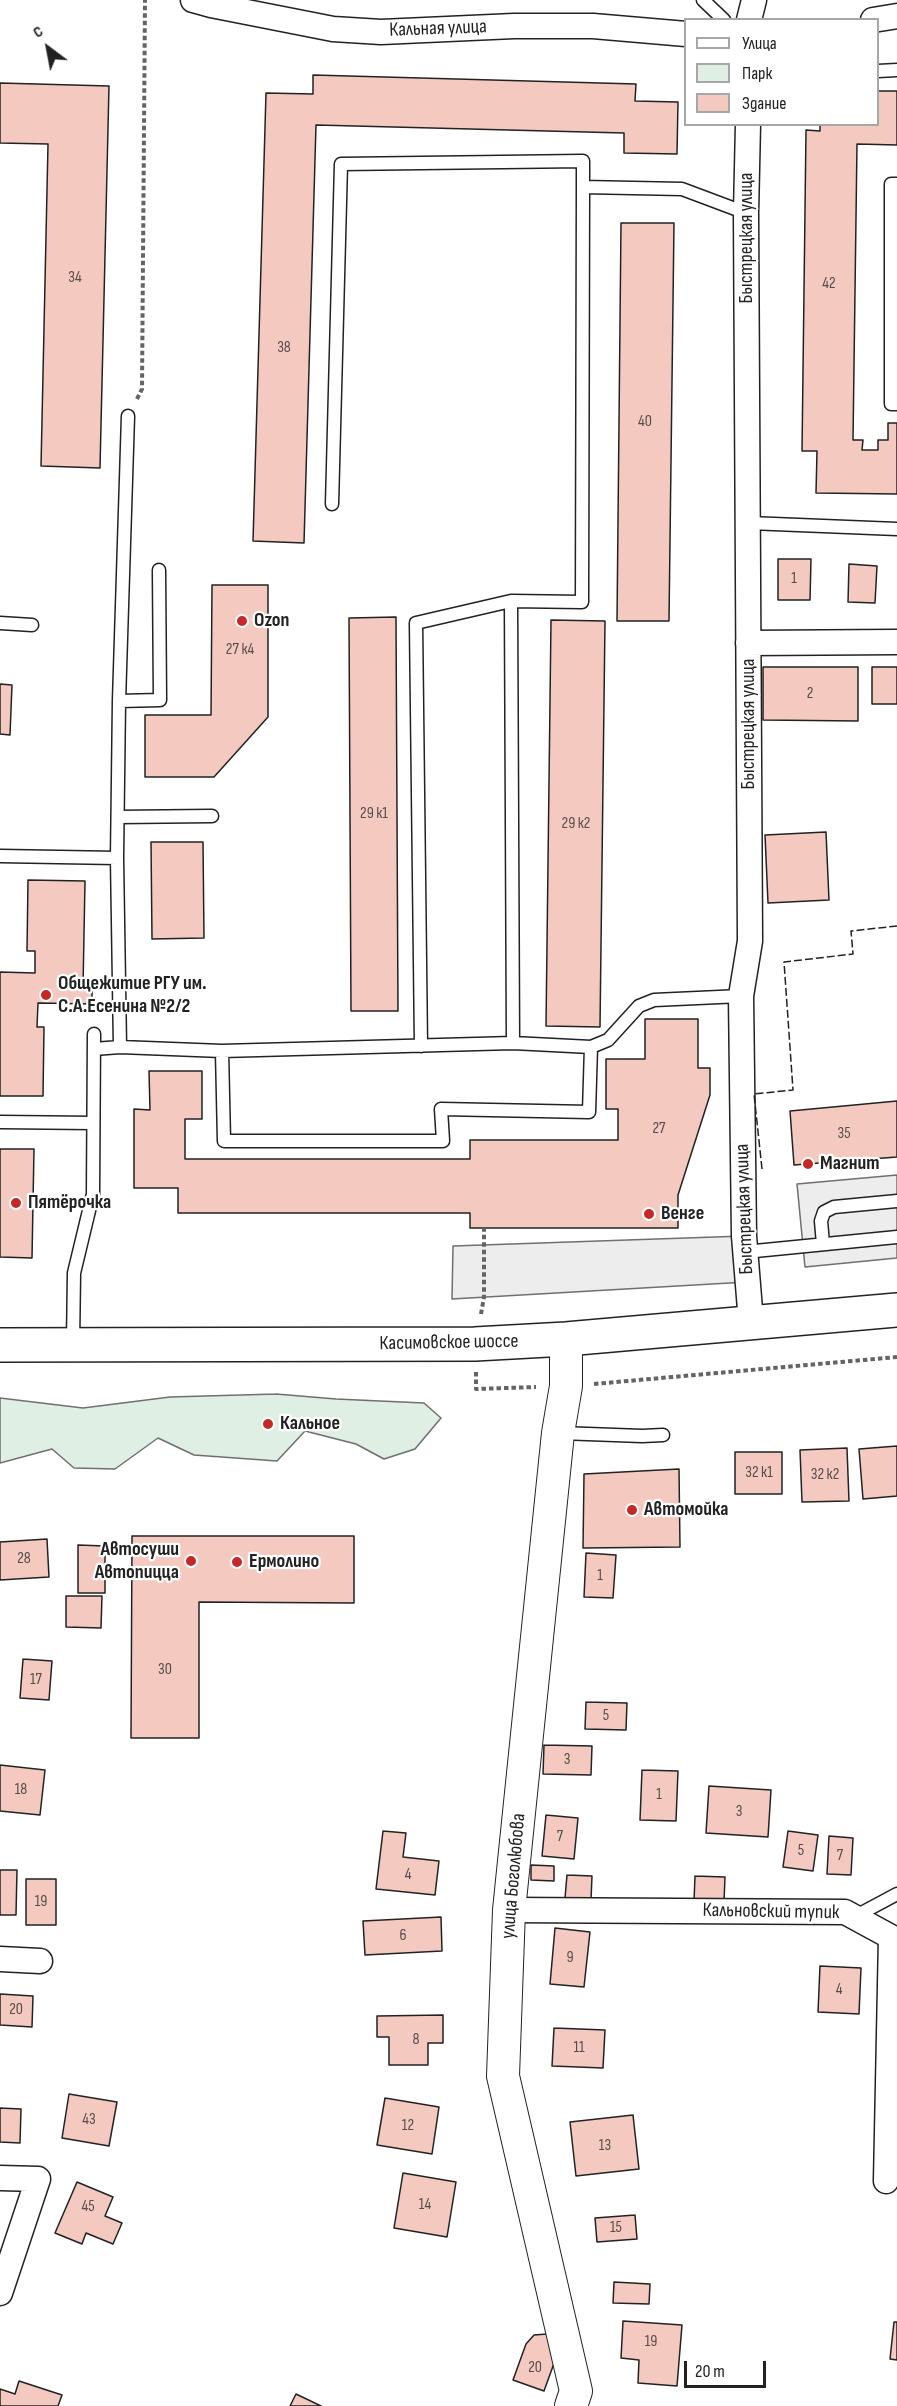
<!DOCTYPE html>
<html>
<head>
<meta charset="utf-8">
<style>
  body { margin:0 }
  #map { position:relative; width:897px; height:2406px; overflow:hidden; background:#fff; font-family:"Sofia Sans Condensed",sans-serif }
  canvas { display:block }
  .legend { position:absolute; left:684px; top:18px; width:195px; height:108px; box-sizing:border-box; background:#fff; border:2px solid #a7a7a7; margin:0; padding:8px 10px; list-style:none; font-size:18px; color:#222 }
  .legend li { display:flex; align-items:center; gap:12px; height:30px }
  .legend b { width:30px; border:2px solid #a7a7a7 }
  .north { position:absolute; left:18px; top:18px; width:60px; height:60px; -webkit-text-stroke:4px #fff; paint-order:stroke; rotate:328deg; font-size:16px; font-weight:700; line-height:24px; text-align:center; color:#222 }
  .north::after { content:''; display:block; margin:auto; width:21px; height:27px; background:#222; clip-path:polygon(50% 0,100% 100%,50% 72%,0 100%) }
  .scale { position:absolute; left:684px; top:2361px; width:82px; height:27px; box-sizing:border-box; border:3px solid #222; border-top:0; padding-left:8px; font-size:18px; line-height:21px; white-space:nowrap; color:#222; -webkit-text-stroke:4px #fff; paint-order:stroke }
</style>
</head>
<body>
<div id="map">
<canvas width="897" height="2406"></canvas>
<ul class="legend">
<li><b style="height:8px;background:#fff"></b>Улица</li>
<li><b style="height:16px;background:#e0efe3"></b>Парк</li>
<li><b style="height:16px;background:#f3c9c0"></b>Здание</li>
</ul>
<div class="north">С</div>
<div class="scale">20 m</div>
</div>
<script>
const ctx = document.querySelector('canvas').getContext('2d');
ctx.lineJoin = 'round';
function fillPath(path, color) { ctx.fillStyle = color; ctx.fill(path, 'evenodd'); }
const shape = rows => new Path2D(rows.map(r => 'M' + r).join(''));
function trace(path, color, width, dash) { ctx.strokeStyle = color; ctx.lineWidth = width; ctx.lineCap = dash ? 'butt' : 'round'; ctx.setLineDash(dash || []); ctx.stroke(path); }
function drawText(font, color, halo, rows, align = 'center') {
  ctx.font = font + ' "Sofia Sans Condensed",sans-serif'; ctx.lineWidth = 4.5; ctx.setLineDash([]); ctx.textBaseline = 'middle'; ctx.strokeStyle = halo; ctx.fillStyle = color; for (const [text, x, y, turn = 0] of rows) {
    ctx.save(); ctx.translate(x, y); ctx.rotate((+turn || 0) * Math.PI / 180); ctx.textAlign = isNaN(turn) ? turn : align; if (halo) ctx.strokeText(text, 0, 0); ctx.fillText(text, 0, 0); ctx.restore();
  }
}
const green = shape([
  [276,1394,336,1399,424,1403,441,1418,415,1449,384,1459,356,1444,305,1431,277,1461,194,1455,158,1438,115,1469,74,1468,52,1449,0,1463,0,1398,83,1408,170,1397,276,1394]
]);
const parking = shape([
  [897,1175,897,1258,805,1267,797,1184,897,1175],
  [744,1236,747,1282,452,1299,453,1246,744,1236]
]);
const building = shape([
  [313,75,636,84,635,101,678,102,677,154,624,153,624,133,316,125,304,543,253,541,266,93,313,94,313,75],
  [0,83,109,86,100,468,41,466,48,144,0,143,0,83],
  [878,91,897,91,897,145,857,144,853,440,863,440,862,450,878,450,878,440,888,440,888,423,897,423,897,494,816,493,817,451,802,451,806,130,820,131,820,124,878,124,878,91],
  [621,223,674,223,669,621,617,621,621,223],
  [778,559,811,559,810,600,778,600,778,559],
  [849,564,877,566,875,603,848,602,849,564],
  [212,585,268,585,268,717,214,777,145,777,145,715,211,715,212,585],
  [396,617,398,1011,351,1011,349,618,396,617],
  [551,620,605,621,600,1027,546,1026,551,620],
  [763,667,858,667,858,721,763,720,763,667],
  [872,667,897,667,897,704,872,704,872,667],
  [0,684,12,685,10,735,0,734,0,684],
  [826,832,829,900,768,903,765,835,826,832],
  [151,842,203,842,204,938,152,939,151,842],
  [28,880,85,881,83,988,92,987,92,1004,38,1003,37,1027,44,1027,43,1096,0,1096,0,972,35,973,35,951,27,951,28,880],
  [645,1019,698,1019,698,1068,710,1068,710,1095,678,1195,678,1228,470,1228,470,1213,178,1213,178,1188,134,1188,134,1109,150,1110,149,1071,202,1071,202,1119,185,1119,185,1159,470,1159,470,1140,618,1140,618,1109,606,1109,606,1059,645,1059,645,1019],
  [897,1101,897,1157,794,1165,790,1111,897,1101],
  [0,1149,34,1149,32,1258,0,1257,0,1149],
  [897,1446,897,1496,863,1499,859,1449,897,1446],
  [847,1448,849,1501,802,1502,800,1450,847,1448],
  [735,1452,782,1452,782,1494,735,1494,735,1452],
  [679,1469,680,1547,583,1548,584,1474,679,1469],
  [132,1536,354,1536,354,1603,199,1602,199,1738,131,1738,132,1536],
  [47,1539,49,1577,0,1580,0,1542,47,1539],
  [78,1545,105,1546,105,1593,78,1593,78,1545],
  [586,1553,616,1555,613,1598,584,1597,586,1553],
  [66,1596,102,1596,101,1628,66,1627,66,1596],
  [23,1659,52,1661,49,1700,20,1698,23,1659],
  [586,1702,627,1703,626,1730,585,1729,586,1702],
  [544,1745,592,1746,591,1775,543,1774,544,1745],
  [0,1765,45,1770,40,1815,0,1811,0,1765],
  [642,1770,678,1771,676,1821,640,1820,642,1770],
  [709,1786,771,1790,768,1837,706,1833,709,1786],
  [546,1815,578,1818,574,1859,542,1856,546,1815],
  [383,1831,406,1833,403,1857,439,1861,435,1895,376,1889,383,1831],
  [788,1831,818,1835,813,1871,783,1867,788,1831],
  [829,1836,853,1838,851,1875,827,1874,829,1836],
  [531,1865,554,1866,554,1881,531,1880,531,1865],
  [0,1870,17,1870,16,1915,0,1915,0,1870],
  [567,1875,592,1876,591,1900,565,1898,567,1875],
  [695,1876,725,1877,724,1902,694,1901,695,1876],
  [26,1879,56,1879,56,1925,26,1925,26,1879],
  [441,1917,442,1951,365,1955,363,1921,441,1917],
  [555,1928,590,1932,584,1987,550,1984,555,1928],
  [820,1966,861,1968,859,2014,818,2012,820,1966],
  [0,1994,33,1996,32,2027,0,2025,0,1994],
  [443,2015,443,2043,428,2043,428,2065,389,2065,389,2037,377,2037,377,2016,443,2015],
  [554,2028,605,2030,603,2068,552,2066,554,2028],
  [69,2094,117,2102,109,2146,62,2138,69,2094],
  [385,2098,439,2107,432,2154,377,2145,385,2098],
  [0,2108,21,2109,20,2143,0,2142,0,2108],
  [633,2115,639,2169,576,2176,570,2122,633,2115],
  [403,2173,456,2182,447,2237,394,2228,403,2173],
  [77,2182,113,2197,105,2216,122,2223,113,2244,86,2233,82,2244,55,2233,77,2182],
  [635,2215,637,2239,597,2242,595,2218,635,2215],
  [614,2282,650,2284,649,2304,613,2303,614,2282],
  [623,2321,682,2325,677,2386,638,2383,639,2360,621,2358,623,2321],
  [894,2322,897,2322,897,2360,890,2359,894,2322],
  [547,2334,557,2355,544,2391,513,2380,526,2344,534,2335,547,2334],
  [19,2381,62,2395,58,2406,0,2406,0,2389,15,2394,19,2381],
  [296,2394,321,2406,290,2406,296,2394]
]);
const path = shape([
  [137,399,142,389,145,0],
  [481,1314,484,1297,484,1228],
  [476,1372,476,1389,536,1387],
  [594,1384,897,1357]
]);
const service = shape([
  [703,0,724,20],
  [878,71,897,70],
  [897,184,891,184,891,404,897,404],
  [332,504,341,164,583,161,583,187,682,189,746,213],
  [749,523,897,529],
  [0,623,32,625],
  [119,701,128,416],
  [118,817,212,816],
  [0,856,117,858,120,1047],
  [117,858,119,701,160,700,159,570],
  [513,1043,511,601,582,602,583,187],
  [421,1046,416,623,511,601],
  [94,1049,120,1047,222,1051,224,1141,443,1141,441,1109,589,1112,591,1047,608,1040,639,1006,654,1000,741,996],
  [222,1051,513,1043,591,1047],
  [0,1122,93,1123],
  [823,1244,821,1221,824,1212,834,1207,897,1201],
  [745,1252,897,1237],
  [73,1343,74,1273,93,1194,94,1034],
  [560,1433,642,1436,663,1435],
  [854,1917,897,1894]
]);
const minor = shape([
  [193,0,211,5,333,29,381,32,514,26,593,26,686,34],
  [749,20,754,0],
  [873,20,897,16],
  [748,124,746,213,750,941,741,996,744,1236,751,1322],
  [748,643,897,642],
  [509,1910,845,1912,891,1937,886,2181],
  [0,1959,40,1961],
  [0,2178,38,2179,0,2293]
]);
const tertiary = shape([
  [566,1339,566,1386,558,1433,509,1910,503,2076,576,2391,571,2406]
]);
const secondary = shape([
  [0,1345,475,1344,566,1339,897,1310]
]);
const fence = shape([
  [762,1169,754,1094,793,1090,784,962,853,954,851,931,897,926]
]);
const markers = [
  [242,621,6,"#c62828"],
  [46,995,6,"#c62828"],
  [808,1164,6,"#c62828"],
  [16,1203,6,"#c62828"],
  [649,1214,6,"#c62828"],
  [268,1424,6,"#c62828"],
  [632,1510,6,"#c62828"],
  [191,1561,6,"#c62828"],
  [237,1562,6,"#c62828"]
];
const numberNames = [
  ["34",75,278],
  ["42",829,284],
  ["38",284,348],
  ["40",645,422],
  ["1",794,579],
  ["27 к4",240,650],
  ["2",810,694],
  ["29 к1",374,814],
  ["29 к2",576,824],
  ["27",659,1129],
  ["35",844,1134],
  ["32 к1",759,1473],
  ["32 к2",825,1475],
  ["28",24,1559],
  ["1",600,1576],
  ["30",165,1670],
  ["17",36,1680],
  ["5",606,1716],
  ["3",567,1760],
  ["18",21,1790],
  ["1",659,1795],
  ["3",739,1812],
  ["7",560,1837],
  ["5",801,1851],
  ["7",840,1856],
  ["4",408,1875],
  ["19",41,1902],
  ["6",403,1936],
  ["9",570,1958],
  ["4",839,1990],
  ["20",16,2010],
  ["8",416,2040],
  ["11",579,2048],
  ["43",89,2120],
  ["12",408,2126],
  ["13",605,2146],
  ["14",425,2205],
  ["45",88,2207],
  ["15",616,2228],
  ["19",651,2342],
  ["20",535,2368]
];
const streetNames = [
  ["Кальная улица",438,29,-2],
  ["Быстрецкая улица",747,238,-90],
  ["Быстрецкая улица",749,724,-90],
  ["Быстрецкая улица",745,1209,-92],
  ["Касимовское шоссе",449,1343,-1],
  ["улица Боголюбова",514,1876,-85],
  ["Кальновский тупик",771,1912,1]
];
const poiNames = [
  ["Ozon",254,621],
  ["Общежитие РГУ им.",58,984],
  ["С.А.Есенина №2/2",58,1007],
  ["Магнит",820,1164],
  ["Пятёрочка",28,1203],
  ["Венге",661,1214],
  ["Кальное",280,1424],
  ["Автомойка",644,1510],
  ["Автосуши",179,1550,"right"],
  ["Автопицца",179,1573,"right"],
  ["Ермолино",249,1562]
];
fillPath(green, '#e0efe3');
trace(green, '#6f6f6f', 1.5);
fillPath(parking, '#ededed');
trace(parking, '#6f6f6f', 1.5);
fillPath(building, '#f3c9c0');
trace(building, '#222', 1.5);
trace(service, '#222', 15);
trace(minor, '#222', 27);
trace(tertiary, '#222', 34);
trace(secondary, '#222', 36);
trace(path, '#646464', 4, [4.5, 3]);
trace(service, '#fff', 12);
trace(minor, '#fff', 24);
trace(tertiary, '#fff', 32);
trace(secondary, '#fff', 33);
trace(fence, '#222', 1.5, [8, 3]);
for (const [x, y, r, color] of markers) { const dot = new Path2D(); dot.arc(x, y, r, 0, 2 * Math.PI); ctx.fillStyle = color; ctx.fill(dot); trace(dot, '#fff', 2); }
drawText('16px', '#564c4a', null, numberNames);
drawText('20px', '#222', '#fff', streetNames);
drawText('bold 20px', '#222', '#fff', poiNames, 'left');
</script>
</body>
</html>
